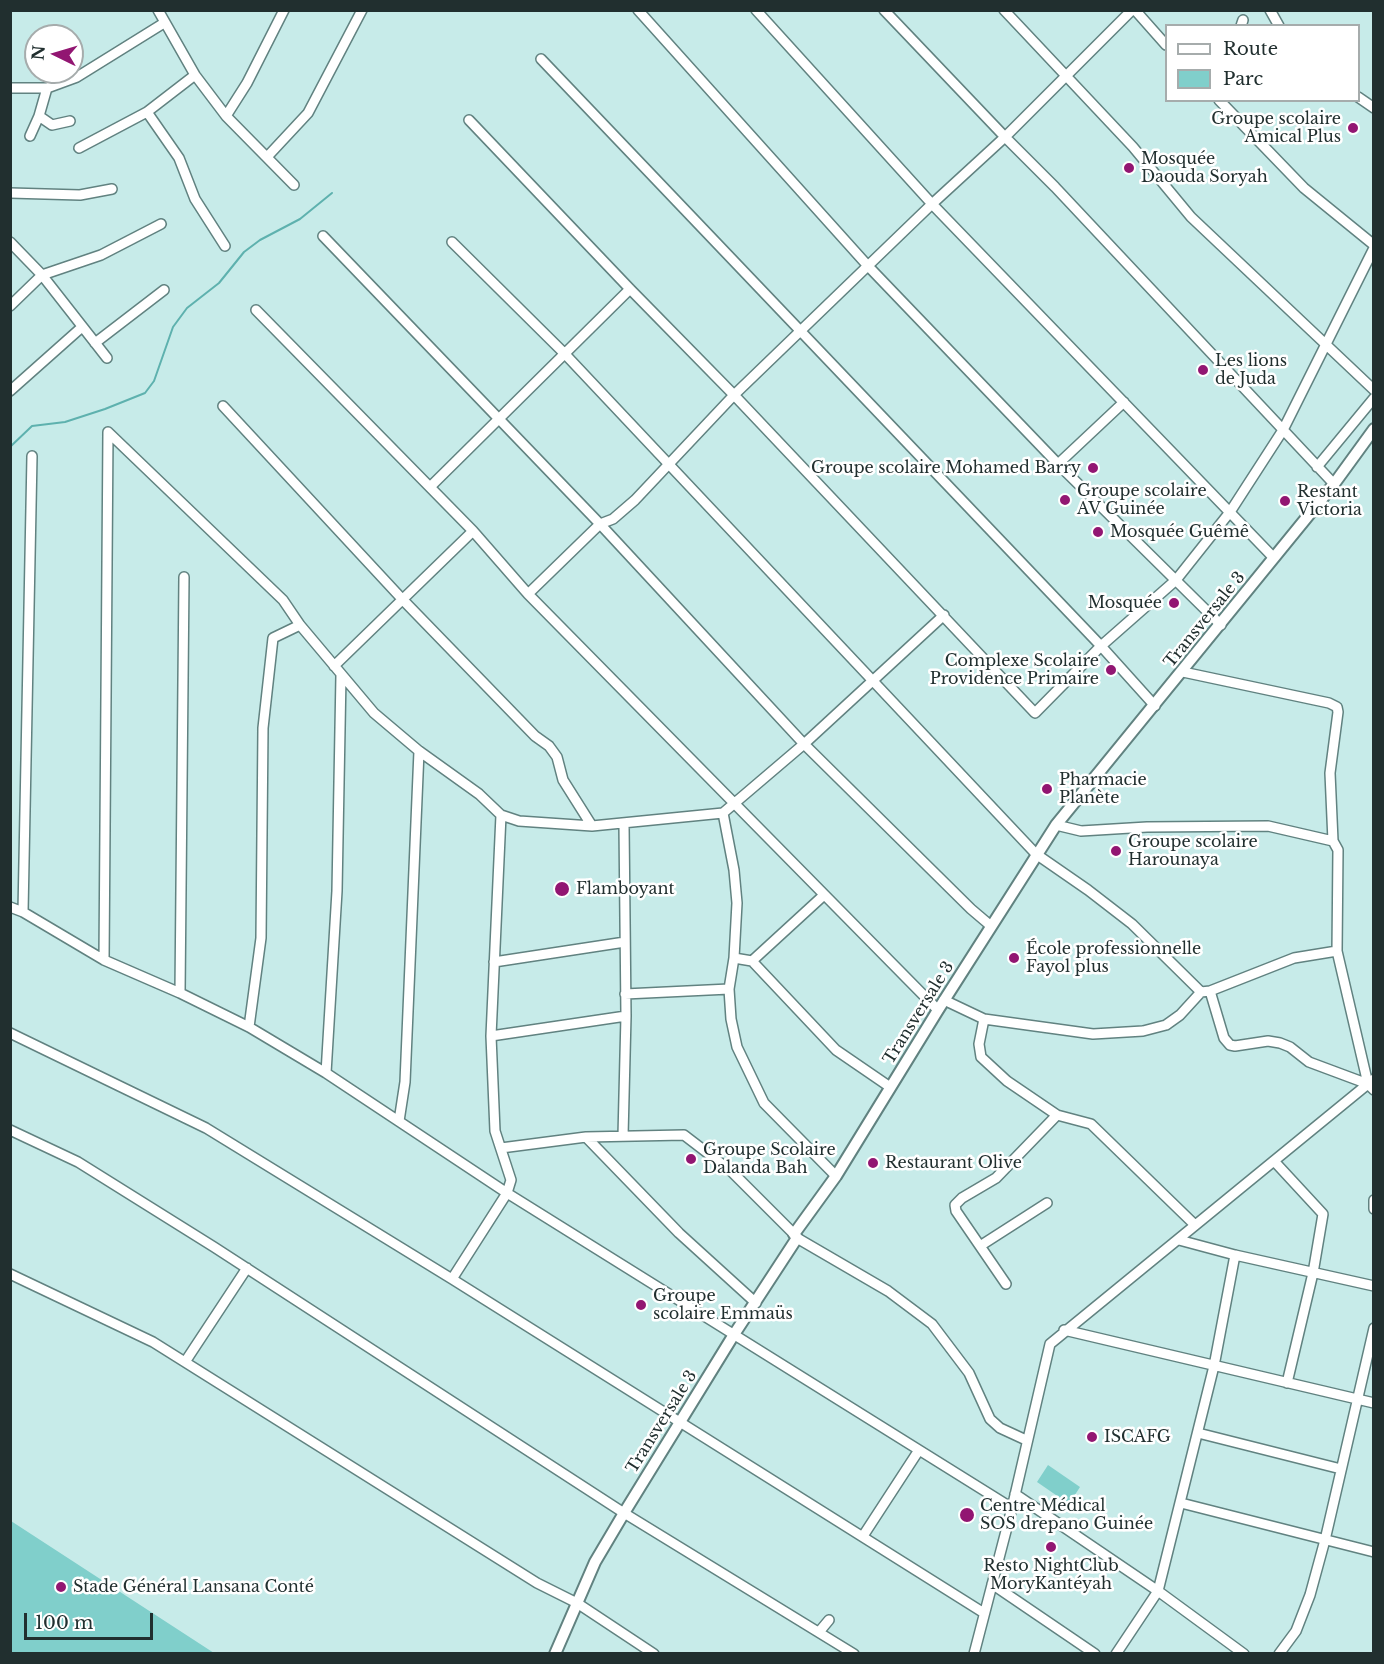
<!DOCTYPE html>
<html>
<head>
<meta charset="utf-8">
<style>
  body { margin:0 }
  #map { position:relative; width:1384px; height:1664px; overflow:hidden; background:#c7ebe9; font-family:"Libre Baskerville",serif }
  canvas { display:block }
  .frame { position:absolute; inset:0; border:12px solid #212f2f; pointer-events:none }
  .legend { position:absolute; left:1165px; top:24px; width:195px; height:78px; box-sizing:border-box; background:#fff; border:2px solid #a6acac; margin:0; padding:8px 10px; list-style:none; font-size:18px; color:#212f2f }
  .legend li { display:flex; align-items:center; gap:12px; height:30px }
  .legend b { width:30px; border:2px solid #a6acac }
  .north { position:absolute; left:24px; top:24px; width:60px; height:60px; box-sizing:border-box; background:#fff; border:2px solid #a6acac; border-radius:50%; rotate:275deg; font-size:16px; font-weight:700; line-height:24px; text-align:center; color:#212f2f }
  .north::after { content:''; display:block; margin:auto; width:21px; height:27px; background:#921672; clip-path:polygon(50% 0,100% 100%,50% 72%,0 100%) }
  .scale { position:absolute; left:24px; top:1613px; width:129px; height:27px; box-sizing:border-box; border:3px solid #212f2f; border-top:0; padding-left:8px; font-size:18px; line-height:21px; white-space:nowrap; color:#212f2f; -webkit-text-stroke:4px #fff; paint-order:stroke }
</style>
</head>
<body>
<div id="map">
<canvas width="1384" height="1664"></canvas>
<div class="frame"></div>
<ul class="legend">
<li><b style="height:8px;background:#fff"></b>Route</li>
<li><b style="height:16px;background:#80cfcb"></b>Parc</li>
</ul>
<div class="north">N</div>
<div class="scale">100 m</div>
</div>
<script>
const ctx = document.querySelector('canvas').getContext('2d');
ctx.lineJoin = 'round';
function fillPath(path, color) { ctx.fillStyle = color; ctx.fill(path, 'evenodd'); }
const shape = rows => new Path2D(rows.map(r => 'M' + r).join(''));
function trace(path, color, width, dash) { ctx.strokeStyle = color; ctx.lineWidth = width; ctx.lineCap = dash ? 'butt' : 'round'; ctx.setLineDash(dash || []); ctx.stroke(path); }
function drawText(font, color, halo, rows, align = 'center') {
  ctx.font = font + ' "Libre Baskerville",serif'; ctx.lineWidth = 5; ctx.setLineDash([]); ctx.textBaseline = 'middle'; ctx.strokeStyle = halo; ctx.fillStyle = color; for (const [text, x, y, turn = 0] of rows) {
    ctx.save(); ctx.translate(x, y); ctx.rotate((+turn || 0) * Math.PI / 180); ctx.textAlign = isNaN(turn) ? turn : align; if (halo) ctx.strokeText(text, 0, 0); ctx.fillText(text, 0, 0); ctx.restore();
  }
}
const green = shape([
  [1048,1465,1080,1487,1069,1504,1037,1482],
  [10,1521,11,1521,214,1653,11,1653]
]);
const stream = shape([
  [10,447,32,426,65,422,105,409,145,393,154,381,173,327,187,308,219,283,244,252,260,240,300,219,332,193]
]);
const minor = shape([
  [158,10,195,75,226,116,294,185],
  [638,10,868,266,1058,464,1221,625],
  [756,10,932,204,1273,557],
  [884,10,1005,137,1055,187,1334,484],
  [1004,10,1133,147,1191,217,1374,390],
  [1135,10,1166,45],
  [1270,10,1279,26],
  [1241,26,1243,20],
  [541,59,1101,646,1155,706],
  [195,75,147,112,179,158,195,199,225,246],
  [10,88,47,88,77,77,164,23],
  [1358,97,1374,108],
  [1219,100,1304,188,1374,245],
  [39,116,52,125,70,121],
  [226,116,247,83,284,10],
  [469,120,630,289,734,395,1035,713,1101,646,1176,580,1230,512,1283,430,1374,248],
  [30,136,39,116,47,88],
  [79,148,147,112],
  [267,157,308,113,362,10],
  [10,193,80,195,112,189],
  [323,236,600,524,804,744,971,909,991,926],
  [10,242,42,275,107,358],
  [452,242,564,353,1036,854,1088,890,1132,924,1201,992],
  [10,306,42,275,101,255,161,224],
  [256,310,473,531,528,594,938,1010],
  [95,343,164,290],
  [10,391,82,327],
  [223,406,403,600,535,736,549,746,557,757,563,780,592,826],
  [108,432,283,600,300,625,374,713,419,751,479,794,501,815,519,821,592,826,723,813,804,744,944,615],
  [1058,464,1124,402],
  [1317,467,1374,398],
  [430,487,630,289],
  [528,594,600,524,613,519,635,500,734,395,932,204,1005,137,1132,10],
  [334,666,473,531],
  [1183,672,1329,703,1337,707,1338,712,1330,773,1333,841],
  [723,813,734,870,737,903,734,958,729,989,731,1019,737,1047,764,1103,836,1176],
  [1056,825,1081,831,1147,827,1268,826,1333,841,1338,850,1337,951,1368,1084,1374,1090],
  [10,907,23,912,104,960,180,993,249,1027,326,1073,507,1193,1012,1508],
  [23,912,32,456],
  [734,958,752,961,824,895],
  [104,960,108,432],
  [752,961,836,1050,890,1087],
  [494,962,625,942],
  [1210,991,1224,1038,1230,1045,1235,1046,1268,1041,1280,1043,1290,1047,1309,1062,1368,1084],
  [180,993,184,577],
  [625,994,729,989],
  [944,1000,984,1019,1093,1034,1143,1031,1166,1025,1180,1015,1201,992,1210,991,1294,958,1337,951],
  [984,1019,979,1044,981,1057,1007,1081,1057,1115,1091,1124,1195,1225],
  [249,1027,261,938,263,728,273,638,300,625],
  [10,1033,206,1128,452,1279,984,1613],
  [491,1036,626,1016],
  [326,1073,337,891,341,675],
  [399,1121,405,1082,419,751],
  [10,1130,78,1162,214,1247,624,1513,854,1654],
  [623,1136,626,1016,624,824],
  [586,1137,679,1233,756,1303],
  [501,1148,586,1137,684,1135,731,1171,794,1234],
  [1274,1161,1323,1214,1313,1273,1287,1383],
  [1374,1200,1374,1209],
  [797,1238,888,1291,932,1324,969,1373,990,1419,1000,1428,1026,1440],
  [1179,1240,1235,1255,1374,1286],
  [980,1246,1047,1203],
  [10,1274,153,1342,537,1583,577,1603,654,1654],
  [452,1279,507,1193,511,1180,495,1131,491,1036,501,815],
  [1006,1284,956,1211,955,1205,962,1198,996,1178,1057,1115],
  [1064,1330,1374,1403],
  [185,1362,247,1268],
  [1198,1433,1341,1469],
  [1015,1494,1158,1591,1244,1654],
  [1181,1503,1374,1552],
  [863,1536,919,1450],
  [992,1584,1095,1654],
  [819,1632,829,1620],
  [974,1654,1012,1508,1050,1344,1374,1079],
  [1116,1654,1158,1591,1214,1366,1235,1255],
  [1279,1654,1296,1631,1310,1595,1325,1540,1374,1328]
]);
const major = shape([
  [555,1654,595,1562,624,1513,733,1336,797,1238,794,1234,836,1176,938,1010,1056,825,1334,484,1374,429]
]);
const markers = [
  [1353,128,6,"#921672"],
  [1129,168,6,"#921672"],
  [1203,370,6,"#921672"],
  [1093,468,6,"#921672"],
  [1065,500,6,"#921672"],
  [1285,501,6,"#921672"],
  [1098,532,6,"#921672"],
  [1174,603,6,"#921672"],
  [1111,670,6,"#921672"],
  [1047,789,6,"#921672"],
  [1116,851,6,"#921672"],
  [562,889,8,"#921672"],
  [1014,958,6,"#921672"],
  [691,1159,6,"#921672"],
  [873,1163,6,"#921672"],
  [641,1305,6,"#921672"],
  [1092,1437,6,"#921672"],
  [967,1515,8,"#921672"],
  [1051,1547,6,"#921672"],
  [61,1587,6,"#921672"]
];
const poiNames = [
  ["Groupe scolaire",1341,119,"right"],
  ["Amical Plus",1341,137,"right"],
  ["Mosquée",1141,159],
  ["Daouda Soryah",1141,177],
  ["Les lions",1215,361],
  ["de Juda",1215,379],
  ["Groupe scolaire Mohamed Barry",1081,468,"right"],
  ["Groupe scolaire",1077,491],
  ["AV Guinée",1077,509],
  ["Restant",1297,492],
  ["Victoria",1297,510],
  ["Mosquée Guêmê",1110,532],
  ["Mosquée",1162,603,"right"],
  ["Complexe Scolaire",1099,661,"right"],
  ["Providence Primaire",1099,679,"right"],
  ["Pharmacie",1059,780],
  ["Planète",1059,798],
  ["Groupe scolaire",1128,842],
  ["Harounaya",1128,860],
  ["Flamboyant",576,889],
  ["École professionnelle",1026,949],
  ["Fayol plus",1026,967],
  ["Groupe Scolaire",703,1150],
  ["Dalanda Bah",703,1168],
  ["Restaurant Olive",885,1163],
  ["Groupe",653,1296],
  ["scolaire Emmaüs",653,1314],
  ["ISCAFG",1104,1437],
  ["Centre Médical",980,1506],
  ["SOS drepano Guinée",980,1524],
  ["Resto NightClub",1051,1566,"center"],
  ["MoryKantéyah",1051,1584,"center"],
  ["Stade Général Lansana Conté",73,1587]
];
const streetNames = [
  ["Transversale 3",1205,620,-51],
  ["Transversale 3",919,1013,-58],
  ["Transversale 3",662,1422,-58]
];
fillPath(green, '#80cfcb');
trace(stream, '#5eb1ae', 2);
trace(minor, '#618280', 12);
trace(major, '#618280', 14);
trace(minor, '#fff', 9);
trace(major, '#fff', 10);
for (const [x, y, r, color] of markers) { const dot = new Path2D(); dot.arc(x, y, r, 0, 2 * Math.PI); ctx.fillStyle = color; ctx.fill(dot); trace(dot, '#fff', 2); }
drawText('16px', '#212f2f', '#fff', poiNames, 'left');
drawText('16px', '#212f2f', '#fff', streetNames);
</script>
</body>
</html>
